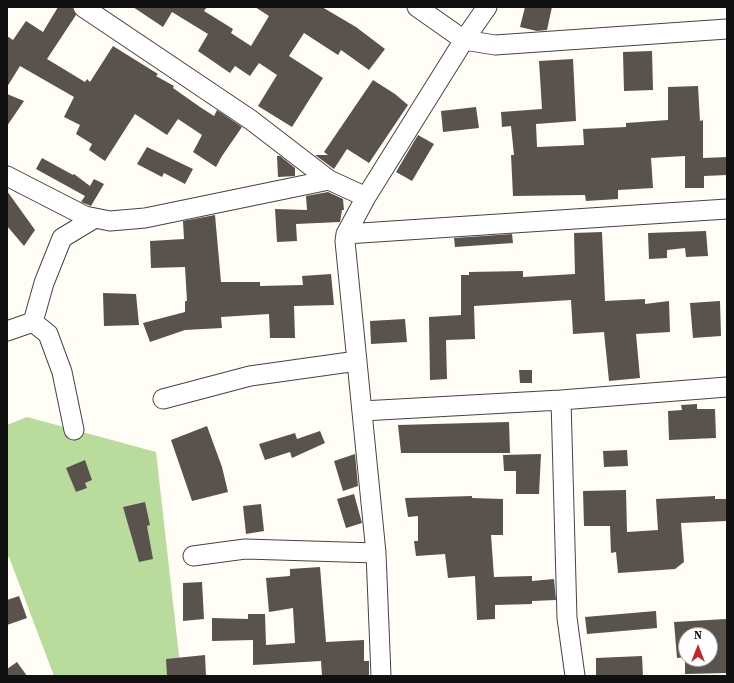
<!DOCTYPE html>
<html>
<head>
<meta charset="utf-8">
<style>
  body { margin:0 }
  #map { position:relative; width:734px; height:683px; overflow:hidden; background:#fffdf5; font-family:"Source Serif 4",serif }
  canvas { display:block }
  .frame { position:absolute; inset:0; border:8px solid #111; pointer-events:none }
  .north { position:absolute; left:678px; top:627px; width:40px; height:40px; box-sizing:border-box; background:#fff; border:1px solid #a0a0a0; border-radius:50%; rotate:0deg; font-size:11px; font-weight:700; line-height:16px; text-align:center; color:#111 }
  .north::after { content:''; display:block; margin:auto; width:14px; height:18px; background:#c4262e; clip-path:polygon(50% 0,100% 100%,50% 72%,0 100%) }
</style>
</head>
<body>
<div id="map">
<canvas width="734" height="683"></canvas>
<div class="frame"></div>
<div class="north">N</div>
</div>
<script>
const ctx = document.querySelector('canvas').getContext('2d');
ctx.lineJoin = 'round';
function fillPath(path, color) { ctx.fillStyle = color; ctx.fill(path, 'evenodd'); }
const shape = rows => new Path2D(rows.map(r => 'M' + r).join(''));
function trace(path, color, width, dash) { ctx.strokeStyle = color; ctx.lineWidth = width; ctx.lineCap = dash ? 'butt' : 'round'; ctx.setLineDash(dash || []); ctx.stroke(path); }
const forest = shape([
  [27,417,156,452,180,665,187,676,54,676,9,557,7,558,7,425]
]);
const building = shape([
  [58,7,72,7,76,15,47,59,85,82,87,79,90,82,113,46,158,74,156,76,174,86,173,88,200,107,214,116,217,110,242,127,222,156,216,167,193,152,202,135,178,119,167,135,135,114,105,161,89,150,92,144,76,134,80,125,64,117,74,97,20,66,7,87,7,36,13,40,26,21,43,32],
  [133,7,207,7,204,11,233,29,231,33,251,46,269,16,255,7,322,7,356,27,385,49,369,70,341,50,338,55,304,33,289,56,323,78,292,127,258,106,277,75,259,63,250,76,235,66,230,73,198,51,208,34,172,12,163,27],
  [525,7,552,7,547,30,537,31,520,27],
  [652,51,653,90,624,91,623,52],
  [573,59,576,121,536,124,537,147,584,145,583,129,626,127,626,123,668,120,668,87,698,86,700,121,703,120,703,158,727,157,727,175,704,176,704,188,685,188,685,156,651,158,653,188,618,190,618,199,586,201,585,195,513,196,511,155,514,155,511,126,502,127,501,112,542,109,539,61],
  [373,80,395,94,408,105,369,163,347,149,334,169,315,155,328,155,324,152],
  [7,94,24,101,7,126],
  [476,107,479,128,443,132,441,111],
  [418,135,434,144,412,181,396,172],
  [147,147,193,169,185,184,164,173,162,177,137,164],
  [277,156,280,156,295,168,295,176,278,177],
  [42,158,73,175,74,174,90,186,94,179,104,184,91,206,81,202,85,196,36,169],
  [7,191,35,230,24,246,7,226],
  [328,192,343,199,344,210,342,210,340,222,296,224,297,241,277,242,275,209,307,210,306,196],
  [215,215,221,282,260,282,260,286,303,285,302,276,331,274,334,305,294,306,295,338,270,338,269,314,221,317,222,328,185,330,150,342,143,323,185,312,185,301,187,301,185,267,151,268,150,241,184,239,183,221],
  [706,231,708,256,686,257,685,248,667,250,667,258,649,259,648,233],
  [602,232,605,301,645,299,645,304,669,301,670,332,636,334,640,378,609,381,604,332,573,334,571,300,474,306,475,339,446,340,447,379,430,380,429,317,461,315,461,275,469,275,469,272,523,271,523,277,575,274,574,233],
  [512,234,513,243,455,247,454,238],
  [103,293,136,294,139,325,104,326],
  [720,301,721,336,693,338,690,303],
  [405,319,407,342,371,344,370,321],
  [519,370,532,370,532,383,520,383],
  [697,404,697,409,715,409,716,438,669,440,668,411,682,410,681,405],
  [509,422,510,453,401,453,398,425],
  [207,426,222,467,228,492,192,501,171,440],
  [320,431,325,443,292,458,290,452,265,460,259,444,295,433,297,439],
  [627,450,628,466,604,467,603,451],
  [355,454,358,486,343,491,334,461],
  [541,454,539,494,516,494,516,471,504,471,503,455],
  [85,460,92,480,85,483,87,488,76,492,66,468],
  [626,490,627,532,658,530,656,499,715,496,715,499,727,499,727,521,681,523,684,562,675,569,618,573,616,552,611,553,610,526,584,526,583,491],
  [354,494,362,523,346,528,337,499],
  [472,496,472,498,503,499,503,535,491,535,494,577,532,576,532,581,554,579,556,600,532,601,532,604,495,605,495,619,477,620,475,576,448,578,445,554,416,556,414,541,418,541,418,516,408,517,405,498],
  [145,502,150,525,147,526,153,559,139,562,123,507],
  [261,504,264,531,246,534,243,506],
  [320,567,326,642,364,640,364,661,369,661,369,676,322,676,321,661,253,665,253,640,212,641,212,618,248,619,248,614,265,614,266,645,295,643,293,608,269,612,266,578,290,576,290,569],
  [202,582,204,619,183,621,183,583],
  [19,596,27,618,7,625,7,600],
  [656,611,657,628,587,634,585,617],
  [726,619,727,673,685,674,685,659,710,659,710,635,686,635,686,657,677,658,674,622],
  [205,655,206,676,167,676,166,659],
  [642,656,643,676,596,676,596,658],
  [17,662,27,676,7,676,7,669]
]);
const minor = shape([
  [83,7,251,120,329,180],
  [417,7,464,40,495,45,727,29],
  [7,176,85,216,110,221,145,218,329,180,366,197],
  [346,234,727,209],
  [33,322,48,334,62,372,74,430],
  [7,331,33,322,44,283,62,238,95,218],
  [163,399,250,376,357,361],
  [561,400,567,618,575,676],
  [362,411,561,400,727,387],
  [193,556,245,549,376,553],
  [381,676,376,553,345,241,346,234,366,197,464,40,487,7]
]);
fillPath(forest, '#b9dc9c');
fillPath(building, '#5a524d');
trace(minor, '#444', 21);
trace(minor, '#fff', 19);
</script>
</body>
</html>
